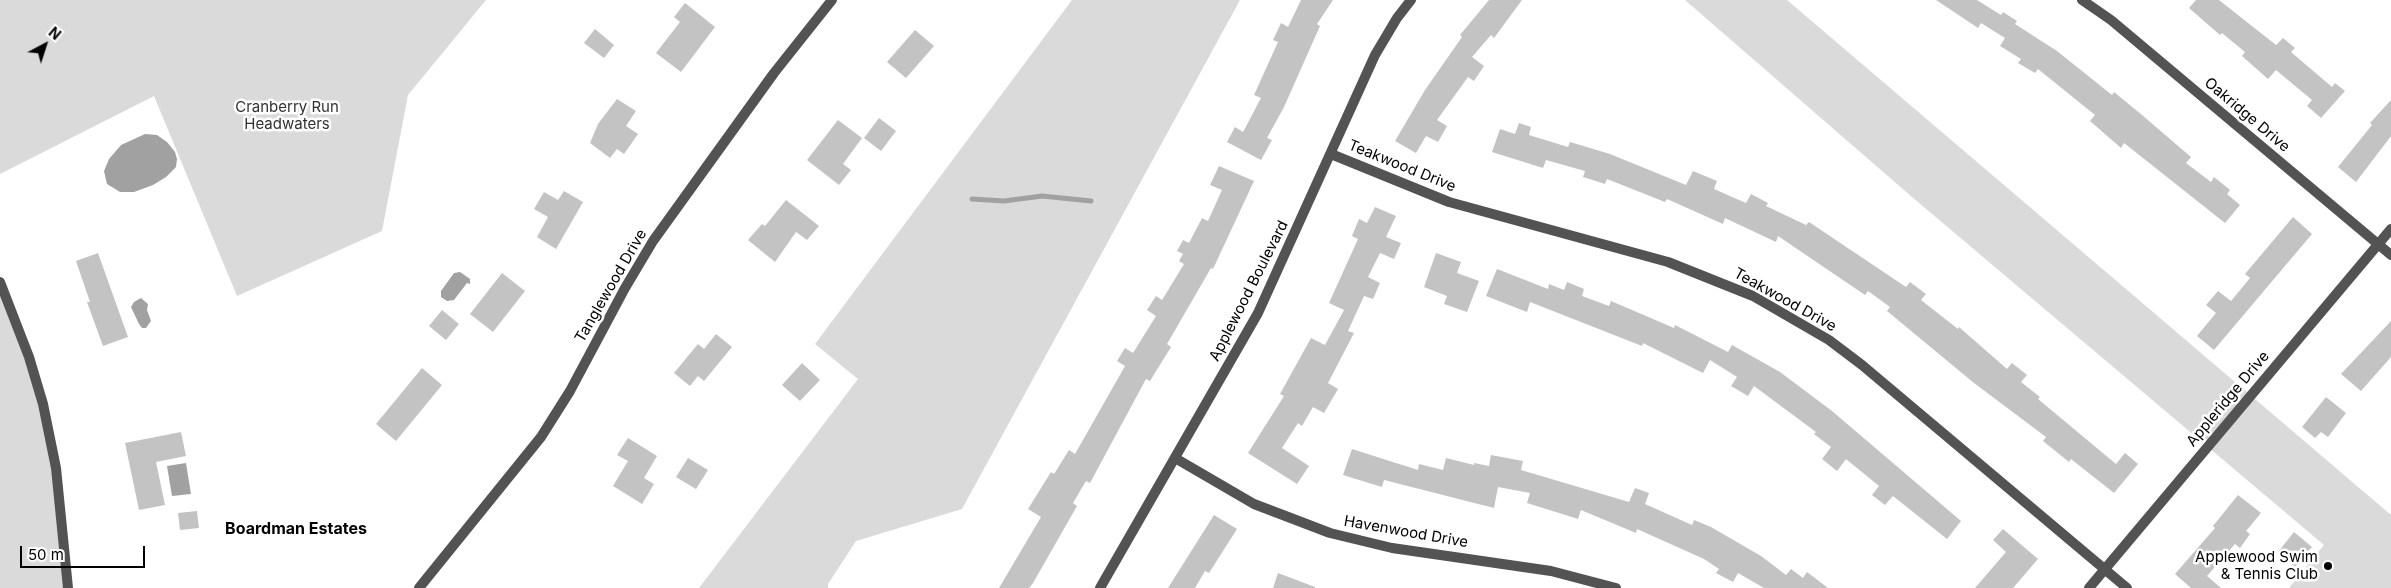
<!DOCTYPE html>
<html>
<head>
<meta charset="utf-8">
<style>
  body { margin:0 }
  #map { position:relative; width:2391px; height:588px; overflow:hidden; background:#fff; font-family:Inter,sans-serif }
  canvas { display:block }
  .north { position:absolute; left:20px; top:20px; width:50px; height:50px; -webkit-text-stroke:4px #fff; paint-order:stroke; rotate:40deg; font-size:14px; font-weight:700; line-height:20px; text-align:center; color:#000 }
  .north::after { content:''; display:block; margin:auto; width:18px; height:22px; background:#000; clip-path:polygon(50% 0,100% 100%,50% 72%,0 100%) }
  .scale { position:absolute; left:20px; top:546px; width:125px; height:22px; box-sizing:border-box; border:2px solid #000; border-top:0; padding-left:6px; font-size:15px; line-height:18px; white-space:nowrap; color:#000; -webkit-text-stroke:4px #fff; paint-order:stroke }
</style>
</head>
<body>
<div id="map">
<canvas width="2391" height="588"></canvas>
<div class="north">N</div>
<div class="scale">50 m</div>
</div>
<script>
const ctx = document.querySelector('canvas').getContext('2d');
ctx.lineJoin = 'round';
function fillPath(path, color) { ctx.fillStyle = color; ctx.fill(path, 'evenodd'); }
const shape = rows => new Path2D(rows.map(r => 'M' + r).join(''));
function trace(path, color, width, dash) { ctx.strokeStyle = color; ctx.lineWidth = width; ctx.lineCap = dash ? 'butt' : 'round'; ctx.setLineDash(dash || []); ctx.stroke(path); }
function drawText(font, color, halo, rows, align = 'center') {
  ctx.font = font + ' Inter,sans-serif'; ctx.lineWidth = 5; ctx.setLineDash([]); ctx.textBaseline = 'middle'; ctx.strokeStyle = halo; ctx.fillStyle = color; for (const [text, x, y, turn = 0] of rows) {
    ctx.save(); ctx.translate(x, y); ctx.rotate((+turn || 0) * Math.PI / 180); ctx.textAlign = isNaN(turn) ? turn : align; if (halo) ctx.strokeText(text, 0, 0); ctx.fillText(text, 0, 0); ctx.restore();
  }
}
const green = shape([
  [0,0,486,0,408,95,382,231,237,296,154,96,0,174],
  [1072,0,1240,0,962,509,856,541,828,584,828,588,699,588,858,379,815,344],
  [1685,0,1787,0,2391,515,2391,588,2289,588,2324,545,1912,197],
  [0,282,43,404,68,588,0,588]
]);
const water = shape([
  [145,134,157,135,167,142,175,152,177,159,176,167,166,177,153,185,134,192,120,192,107,184,104,171,109,159,121,145],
  [460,272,470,279,470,284,467,283,454,300,447,301,441,297,441,291,454,273],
  [141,298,148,304,147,310,151,321,146,328,142,328,139,324,131,307,134,302],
  [186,463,191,494,172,496,167,466]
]);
const stream = shape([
  [972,199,1004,201,1042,196,1091,201]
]);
const building = shape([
  [1301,0,1333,0,1317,24,1320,26,1284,107,1267,138,1272,140,1261,160,1227,142,1235,127,1243,132,1261,98,1254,95,1278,42,1273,40,1281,23,1288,27],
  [1489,0,1522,0,1494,38,1491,35,1472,57,1484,66,1474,81,1468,77,1437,120,1447,126,1438,142,1426,136,1416,153,1395,141,1425,90,1462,37,1460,35],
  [1936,0,1977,0,2001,15,2003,12,2017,21,2015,24,2057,51,2112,95,2114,92,2142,115,2191,157,2186,163,2211,182,2214,177,2230,190,2227,194,2240,205,2225,223,2124,143,2121,148,2090,121,2095,115,2038,69,2035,73,2018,63,2021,59,2000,46,2005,38,1981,23,1978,28],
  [2196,0,2219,0,2276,45,2283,38,2295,48,2291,52,2332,87,2335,83,2345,91,2321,118,2307,106,2312,100,2276,70,2268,79,2242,56,2245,52,2222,33,2220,35,2189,8],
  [685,3,715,27,681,72,656,53,680,22,674,17],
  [595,29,614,45,604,58,584,43],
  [915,30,934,46,906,78,887,62],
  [617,99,636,111,626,126,638,134,624,154,617,149,610,158,590,143,598,124],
  [2391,100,2391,136,2356,182,2338,167,2372,125,2370,123],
  [879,118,896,131,881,151,864,138],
  [838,120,862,138,843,164,851,170,839,185,807,160],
  [1519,123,1531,127,1529,135,1568,147,1570,142,1610,154,1686,185,1693,171,1717,181,1714,189,1746,203,1751,194,1768,203,1766,206,1806,225,1809,222,1906,287,1910,282,1926,294,1921,300,1958,329,1959,327,2007,369,2012,363,2027,375,2021,382,2040,397,2038,399,2116,464,2125,453,2138,464,2114,493,2071,459,2069,462,2043,441,2046,437,1974,383,1887,311,1890,307,1868,291,1865,295,1778,236,1776,242,1725,218,1723,224,1667,199,1665,202,1607,179,1605,184,1583,177,1585,171,1546,160,1543,168,1492,152,1500,129,1515,134],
  [1219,166,1254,181,1213,269,1211,268,1167,344,1171,347,1150,381,1146,379,1090,483,1086,481,1073,503,1077,506,1033,583,1029,588,999,588,1041,517,1028,509,1051,472,1054,474,1069,450,1075,454,1125,366,1117,361,1125,348,1133,353,1156,316,1147,310,1156,296,1162,300,1184,264,1179,261,1183,254,1177,251,1183,240,1189,243,1202,218,1208,221,1222,190,1210,185],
  [564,191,583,202,556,249,537,237,548,217,534,209,544,192,558,200],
  [786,200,819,226,807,240,796,232,775,262,748,240,762,224,765,226],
  [1375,207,1396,216,1386,237,1401,243,1394,259,1380,253,1368,277,1380,283,1373,299,1364,296,1348,331,1354,333,1328,383,1338,389,1324,413,1313,407,1302,426,1298,423,1282,448,1309,466,1297,484,1248,453,1284,396,1280,394,1311,338,1325,345,1344,310,1329,303,1358,239,1352,236,1359,219,1367,223],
  [2293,217,2312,234,2214,350,2197,336,2216,313,2206,305,2218,291,2231,301,2250,278,2245,274],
  [98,253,128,337,103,346,87,302,90,302,76,261],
  [1436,253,1461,262,1457,273,1479,281,1467,312,1444,304,1447,296,1424,287],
  [1497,269,1548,289,1549,284,1564,290,1567,282,1584,289,1582,296,1609,306,1611,301,1674,328,1675,325,1728,352,1732,345,1780,372,1832,411,1961,521,1947,539,1893,496,1885,505,1872,495,1879,486,1846,459,1837,471,1822,459,1831,447,1814,434,1816,432,1754,386,1748,396,1731,386,1737,377,1710,360,1703,373,1643,343,1642,346,1530,302,1527,312,1486,296],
  [502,273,525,291,493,332,470,314],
  [442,310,459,324,446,340,429,326],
  [2391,321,2391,357,2361,391,2341,374],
  [716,334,732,347,704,381,698,376,690,386,674,373,698,344,704,349],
  [802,363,820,380,800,401,782,385],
  [422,368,442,385,396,441,376,424],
  [2326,397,2346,413,2328,437,2321,432,2315,438,2302,427],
  [181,432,186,456,156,462,165,505,139,510,125,443],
  [628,438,657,456,644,478,654,484,642,504,613,486,628,461,617,455],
  [1352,449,1418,470,1419,464,1443,470,1446,458,1474,465,1474,463,1489,466,1491,455,1523,461,1521,470,1629,502,1635,488,1649,493,1645,504,1692,525,1694,520,1711,527,1761,556,1786,575,1791,569,1803,578,1807,572,1828,588,1764,588,1738,573,1733,582,1716,573,1719,569,1704,559,1637,529,1636,533,1581,510,1578,519,1527,503,1530,493,1498,487,1494,508,1384,480,1382,487,1343,475],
  [688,458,708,470,696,489,676,477],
  [2238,495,2261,513,2246,531,2250,534,2240,548,2235,544,2207,576,2221,588,2191,588,2175,574,2215,528,2213,526],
  [197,511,199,528,180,530,178,513],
  [1214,515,1237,529,1209,573,1205,571,1195,588,1168,588],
  [2003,529,2038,559,2013,588,1975,588,2006,552,1993,540],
  [2294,532,2312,547,2295,567,2278,552],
  [1278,573,1315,587,1315,588,1273,588]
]);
const minor = shape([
  [2082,0,2111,20,2391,255],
  [1331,154,1449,202,1668,262,1753,296,1829,340,1862,365,2127,588],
  [0,282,29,357,43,404,56,468,68,588],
  [1175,458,1254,504,1330,533,1392,548,1551,571,1616,588],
  [419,588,541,437,570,391,625,288,653,241,774,73,832,0],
  [1100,588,1258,313,1375,55,1397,18,1411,0],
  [2089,588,2391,229]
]);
const markers = [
  [2328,566,5,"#000"]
];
const parkNames = [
  ["Cranberry Run",287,107],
  ["Headwaters",287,124]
];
const streetNames = [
  ["Oakridge Drive",2247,115,40],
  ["Teakwood Drive",1402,166,22],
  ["Tanglewood Drive",611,286,-60],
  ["Applewood Boulevard",1249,291,-63],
  ["Teakwood Drive",1785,300,29],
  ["Appleridge Drive",2228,399,-50],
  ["Havenwood Drive",1406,532,10]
];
const poiNames = [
  ["Applewood Swim",2318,557],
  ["& Tennis Club",2318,574]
];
const neighbourhoodNames = [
  ["Boardman Estates",296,529]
];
fillPath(green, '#dadada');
fillPath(water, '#a1a1a1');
trace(stream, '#a1a1a1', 5);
fillPath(building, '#c3c3c3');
trace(minor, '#535353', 10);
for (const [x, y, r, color] of markers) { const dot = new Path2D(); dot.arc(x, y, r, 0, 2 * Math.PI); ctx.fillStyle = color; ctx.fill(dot); trace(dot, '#fff', 2); }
drawText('15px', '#313131', '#fff', parkNames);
drawText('15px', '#000', '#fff', streetNames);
drawText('15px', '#000', '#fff', poiNames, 'right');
drawText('bold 16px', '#000', '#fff', neighbourhoodNames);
</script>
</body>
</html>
